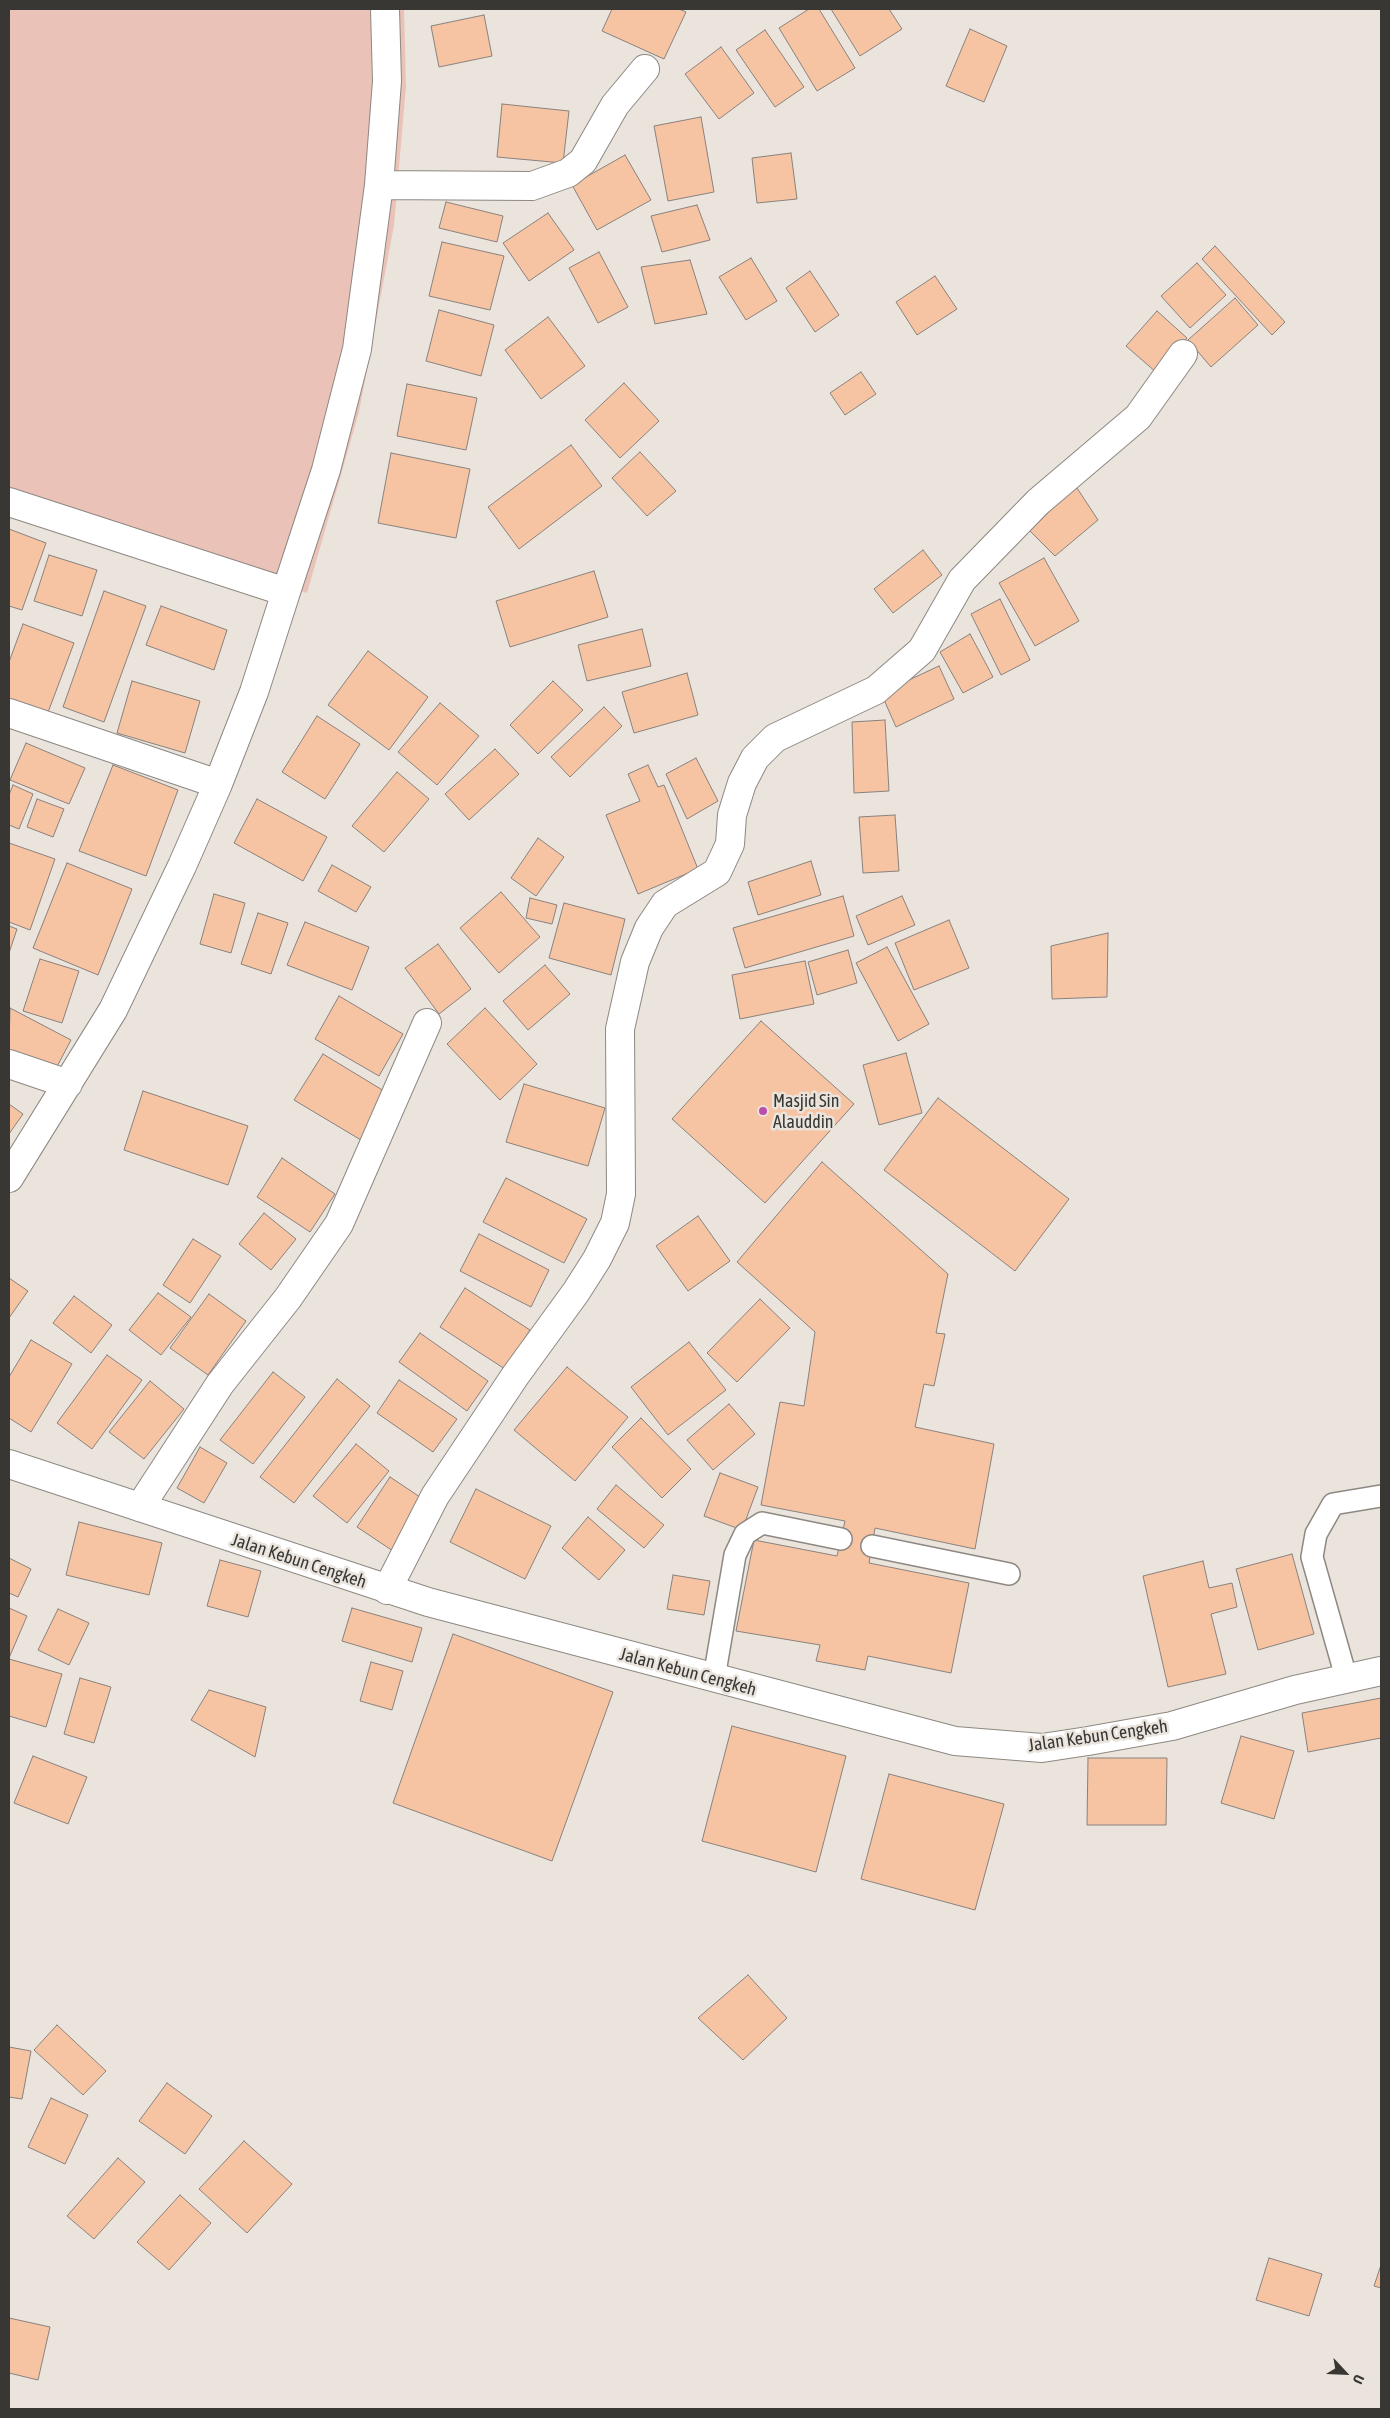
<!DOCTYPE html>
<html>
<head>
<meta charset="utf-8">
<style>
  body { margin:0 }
  #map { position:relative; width:1390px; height:2418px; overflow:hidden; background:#eae4dd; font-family:"Asap Condensed",sans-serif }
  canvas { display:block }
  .frame { position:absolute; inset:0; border:10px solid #393734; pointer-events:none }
  .north { position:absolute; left:1320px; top:2348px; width:50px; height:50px; -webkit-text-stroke:4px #eae4dd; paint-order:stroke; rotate:115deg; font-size:14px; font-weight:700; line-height:20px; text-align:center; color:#393734 }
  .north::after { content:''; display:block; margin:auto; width:18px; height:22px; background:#393734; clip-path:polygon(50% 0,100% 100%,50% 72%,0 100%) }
</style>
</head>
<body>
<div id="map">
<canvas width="1390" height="2418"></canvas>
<div class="frame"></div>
<div class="north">U</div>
</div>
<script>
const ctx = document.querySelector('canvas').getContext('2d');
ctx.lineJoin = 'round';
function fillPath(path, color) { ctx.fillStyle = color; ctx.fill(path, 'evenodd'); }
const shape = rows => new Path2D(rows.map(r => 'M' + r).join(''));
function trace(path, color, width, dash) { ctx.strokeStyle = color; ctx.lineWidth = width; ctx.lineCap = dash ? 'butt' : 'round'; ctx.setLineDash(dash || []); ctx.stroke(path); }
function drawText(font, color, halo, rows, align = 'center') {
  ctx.font = font + ' "Asap Condensed",sans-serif'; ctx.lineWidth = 5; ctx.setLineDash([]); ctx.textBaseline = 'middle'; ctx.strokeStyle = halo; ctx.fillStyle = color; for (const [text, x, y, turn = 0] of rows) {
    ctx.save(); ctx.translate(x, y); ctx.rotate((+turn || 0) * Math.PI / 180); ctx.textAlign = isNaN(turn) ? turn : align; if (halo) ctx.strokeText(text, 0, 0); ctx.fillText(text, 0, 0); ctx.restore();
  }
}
const green = shape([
  [9,9,404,9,406,86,394,225,359,412,307,593,9,497]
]);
const building = shape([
  [612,9,679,9,686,12,664,59,602,31,612,9],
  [809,9,819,9,855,68,817,91,779,28,809,9],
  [831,9,889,9,902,29,860,56,831,9],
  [484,15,492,56,439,67,431,26,484,15],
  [970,29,1007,46,984,102,946,86,970,29],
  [765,30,804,87,775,107,736,50,765,30],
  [721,47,754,93,719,119,685,74,721,47],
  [502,104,569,111,563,163,497,157,502,104],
  [701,117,714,192,668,201,654,126,701,117],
  [791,153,797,199,757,203,752,158,791,153],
  [625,155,651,200,597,230,572,185,625,155],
  [446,202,503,216,497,242,439,228,446,202],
  [697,205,710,240,662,252,651,216,697,205],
  [548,213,574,250,529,281,503,243,548,213],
  [442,242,504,256,490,310,429,296,442,242],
  [1215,246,1285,322,1272,335,1202,259,1215,246],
  [599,252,628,307,598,323,569,268,599,252],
  [751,258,777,301,746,320,719,277,751,258],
  [690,260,707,314,655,324,641,267,690,260],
  [1197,263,1226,295,1190,328,1161,296,1197,263],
  [810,271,839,315,815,332,786,288,810,271],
  [935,276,957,309,917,335,896,302,935,276],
  [1235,298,1258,325,1211,367,1188,340,1235,298],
  [439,310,494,325,481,376,426,361,439,310],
  [1157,311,1187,338,1157,373,1126,346,1157,311],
  [548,317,585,366,541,399,505,350,548,317],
  [861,372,876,394,845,415,830,393,861,372],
  [624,383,659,421,620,458,585,420,624,383],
  [407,384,477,398,466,450,397,436,407,384],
  [571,445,602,486,519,549,488,507,571,445],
  [640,452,676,491,647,516,612,478,640,452],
  [391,453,470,469,456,538,378,523,391,453],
  [1075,485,1098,520,1055,556,1030,531,1075,485],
  [9,529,46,543,22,610,9,606,9,529],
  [923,550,942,575,893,613,874,589,923,550],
  [49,555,97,570,82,616,34,601,49,555],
  [1044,558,1079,621,1035,646,999,583,1044,558],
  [594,571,608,617,510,647,496,601,594,571],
  [104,591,146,606,104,722,63,707,104,591],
  [1000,599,1030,660,1001,675,971,614,1000,599],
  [161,606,227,630,214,670,146,645,161,606],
  [23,624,74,643,47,715,9,701,9,662,23,624],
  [642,629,651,666,587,681,578,645,642,629],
  [970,634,993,677,963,693,940,652,970,634],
  [368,651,428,697,389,750,328,705,368,651],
  [939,666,954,699,896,727,881,693,939,666],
  [687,673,698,715,634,733,622,692,687,673],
  [132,681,200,701,185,753,117,733,132,681],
  [553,681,583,710,538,754,510,725,553,681],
  [440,703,479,736,437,785,398,752,440,703],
  [604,707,622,726,570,777,551,757,604,707],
  [317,716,360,744,325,799,282,772,317,716],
  [885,720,889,791,854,793,852,722,885,720],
  [26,743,85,768,69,804,10,780,26,743],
  [495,749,519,774,469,820,445,794,495,749],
  [696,758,718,801,687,819,666,774,696,758],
  [113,765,178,790,146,876,79,851,113,765],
  [648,765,658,787,664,785,698,869,638,894,606,815,640,801,628,774,648,765],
  [397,772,429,799,384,852,352,826,397,772],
  [13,785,33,794,19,829,9,825,9,795,13,785],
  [37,799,64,809,53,837,27,827,37,799],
  [257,799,327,837,303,881,234,843,257,799],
  [895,815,899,871,863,873,859,817,895,815],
  [538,838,564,857,536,896,511,878,538,838],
  [9,843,55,859,30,930,9,922,9,843],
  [811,861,821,895,758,915,748,882,811,861],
  [67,863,132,889,98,975,33,948,67,863],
  [332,865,371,887,356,912,318,891,332,865],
  [501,892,540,937,499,973,460,928,501,892],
  [214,894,245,903,231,953,200,944,214,894],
  [843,896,854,936,745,968,733,928,843,896],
  [902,896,915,925,868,945,856,916,902,896],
  [530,898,557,905,552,924,526,918,530,898],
  [564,903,625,919,611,975,549,958,564,903],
  [258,913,288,923,271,974,241,964,258,913],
  [949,920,969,968,914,990,895,943,949,920],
  [305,922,369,947,352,990,287,965,305,922],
  [9,926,17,929,9,953,9,926],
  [1108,933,1107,997,1052,999,1051,946,1108,933],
  [438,944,471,989,439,1014,405,968,438,944],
  [887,947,929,1024,898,1041,856,963,887,947],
  [848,950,857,983,817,995,808,962,848,950],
  [40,959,79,971,62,1023,23,1011,40,959],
  [805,961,814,1004,740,1019,732,975,805,961],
  [545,965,570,994,528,1030,503,1001,545,965],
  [339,996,403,1034,379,1076,315,1039,339,996],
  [10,1008,71,1040,53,1074,9,1051,10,1008],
  [485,1008,537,1064,500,1100,447,1044,485,1008],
  [761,1021,854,1104,765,1203,672,1119,761,1021],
  [906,1053,922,1113,879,1125,863,1065,906,1053],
  [323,1054,389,1094,361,1140,294,1100,323,1054],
  [524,1084,605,1108,588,1166,506,1142,524,1084],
  [143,1091,248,1126,228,1185,124,1150,143,1091],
  [938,1098,1069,1199,1015,1271,884,1170,938,1098],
  [9,1104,23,1114,9,1134,9,1104],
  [282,1158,335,1194,310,1232,257,1197,282,1158],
  [822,1162,948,1274,936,1333,945,1334,934,1386,924,1384,915,1427,994,1444,975,1549,875,1528,872,1546,869,1563,969,1583,951,1673,868,1656,865,1670,816,1661,820,1645,736,1631,754,1540,837,1556,845,1521,761,1505,780,1402,804,1406,815,1332,737,1262,822,1162],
  [506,1178,587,1219,564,1263,483,1222,506,1178],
  [264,1213,296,1239,271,1270,239,1244,264,1213],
  [698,1216,730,1261,688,1291,656,1246,698,1216],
  [479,1234,549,1270,531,1307,460,1271,479,1234],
  [193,1239,221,1256,190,1303,163,1285,193,1239],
  [9,1278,28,1291,9,1318,9,1278],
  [465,1288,530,1330,505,1369,440,1327,465,1288],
  [158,1293,191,1317,161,1355,129,1330,158,1293],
  [209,1294,246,1321,208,1375,170,1348,209,1294],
  [74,1296,112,1325,91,1353,53,1323,74,1296],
  [760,1299,790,1328,737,1382,707,1353,760,1299],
  [420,1333,488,1381,467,1411,399,1362,420,1333],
  [31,1340,72,1364,31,1432,9,1418,9,1377,31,1340],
  [689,1342,726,1390,668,1435,631,1387,689,1342],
  [107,1355,142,1380,92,1449,57,1423,107,1355],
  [567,1367,628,1417,575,1481,514,1430,567,1367],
  [273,1372,305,1397,253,1464,220,1440,273,1372],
  [337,1379,370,1406,294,1503,260,1477,337,1379],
  [399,1380,457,1419,433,1452,377,1413,399,1380],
  [150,1381,184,1409,144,1459,109,1432,150,1381],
  [729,1404,755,1434,713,1470,687,1440,729,1404],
  [641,1418,691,1469,662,1498,612,1447,641,1418],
  [356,1444,389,1471,347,1523,313,1496,356,1444],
  [200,1447,227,1463,204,1503,177,1488,200,1447],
  [720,1473,758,1487,742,1530,704,1516,720,1473],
  [390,1477,426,1501,393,1551,357,1527,390,1477],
  [616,1485,664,1525,644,1548,597,1509,616,1485],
  [476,1489,551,1526,525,1579,450,1542,476,1489],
  [588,1517,625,1550,599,1580,562,1548,588,1517],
  [79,1522,162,1543,149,1595,66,1575,79,1522],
  [1292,1554,1314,1634,1258,1650,1236,1569,1292,1554],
  [9,1558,31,1569,18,1597,9,1593,9,1558],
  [220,1560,261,1571,248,1617,207,1606,220,1560],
  [1203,1561,1209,1588,1232,1583,1237,1607,1211,1614,1226,1674,1168,1687,1143,1576,1203,1561],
  [673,1575,710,1581,704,1615,667,1609,673,1575],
  [9,1608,27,1616,9,1658,9,1608],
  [352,1608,422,1628,412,1662,342,1641,352,1608],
  [58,1609,89,1623,69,1665,38,1650,58,1609],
  [453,1634,613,1692,552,1861,393,1803,453,1634],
  [9,1659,62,1674,46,1727,9,1716,9,1659],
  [371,1662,403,1671,392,1710,360,1701,371,1662],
  [80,1678,111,1687,94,1743,64,1734,80,1678],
  [209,1690,266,1707,255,1757,191,1720,209,1690],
  [1381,1698,1381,1738,1308,1752,1302,1713,1381,1698],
  [732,1726,846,1756,816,1872,702,1841,732,1726],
  [1241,1736,1294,1751,1274,1819,1221,1803,1241,1736],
  [33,1756,87,1777,68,1824,14,1803,33,1756],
  [1088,1758,1167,1758,1166,1825,1087,1825,1088,1758],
  [889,1774,1004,1804,975,1910,861,1879,889,1774],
  [748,1975,787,2018,743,2060,698,2018,748,1975],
  [57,2025,106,2071,83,2095,34,2050,57,2025],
  [9,2047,31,2051,22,2099,9,2097,9,2047],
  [167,2083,212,2116,185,2154,139,2121,167,2083],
  [51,2098,88,2115,65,2164,28,2147,51,2098],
  [244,2141,292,2184,247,2233,199,2189,244,2141],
  [118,2158,145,2182,94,2239,67,2216,118,2158],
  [180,2195,211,2223,169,2270,137,2242,180,2195],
  [1269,2258,1322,2274,1309,2316,1256,2300,1269,2258],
  [1381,2265,1381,2288,1374,2286,1381,2265],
  [9,2318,50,2327,38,2380,9,2373,9,2318]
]);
const service = shape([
  [872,1546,1009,1574],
  [1346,1677,1312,1557,1316,1534,1333,1504,1381,1496],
  [714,1678,735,1555,745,1534,762,1523,841,1539]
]);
const minor = shape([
  [379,185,532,186,568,173,583,161,615,105,645,69],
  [9,502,286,592,254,692,218,784,182,866,113,1010,9,1178],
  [286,592,326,470,357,349,379,185,387,81,385,9],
  [9,713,218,784],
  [9,1064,68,1084],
  [140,1507,220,1384,288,1298,339,1224,427,1023],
  [387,1590,435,1496,515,1376,576,1292,597,1259,615,1223,621,1194,620,1029,635,962,649,928,665,904,717,872,730,844,732,815,742,783,755,758,775,738,876,690,922,650,962,580,1038,502,1138,417,1183,354]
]);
const tertiary = shape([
  [9,1464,428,1602,955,1741,1042,1748,1088,1741,1172,1726,1295,1690,1381,1671]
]);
const markers = [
  [763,1111,5,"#ba4dac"]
];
const poiNames = [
  ["Masjid Sin",773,1101],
  ["Alauddin",773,1122]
];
const streetNames = [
  ["Jalan Kebun Cengkeh",299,1561,18],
  ["Jalan Kebun Cengkeh",688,1672,15],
  ["Jalan Kebun Cengkeh",1098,1736,-8]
];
fillPath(green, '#ebc2b8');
fillPath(building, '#f7c4a3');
trace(building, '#89817d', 1);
trace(service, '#8e8882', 24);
trace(minor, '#8e8882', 30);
trace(tertiary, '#8e8882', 30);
trace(service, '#fff', 21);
trace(minor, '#fff', 28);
trace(tertiary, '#fff', 28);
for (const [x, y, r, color] of markers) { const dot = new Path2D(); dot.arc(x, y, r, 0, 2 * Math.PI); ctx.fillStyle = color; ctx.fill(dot); trace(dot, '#eae4dd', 2); }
drawText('18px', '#393734', '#eae4dd', poiNames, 'left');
drawText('18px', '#393734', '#eae4dd', streetNames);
</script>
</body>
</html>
